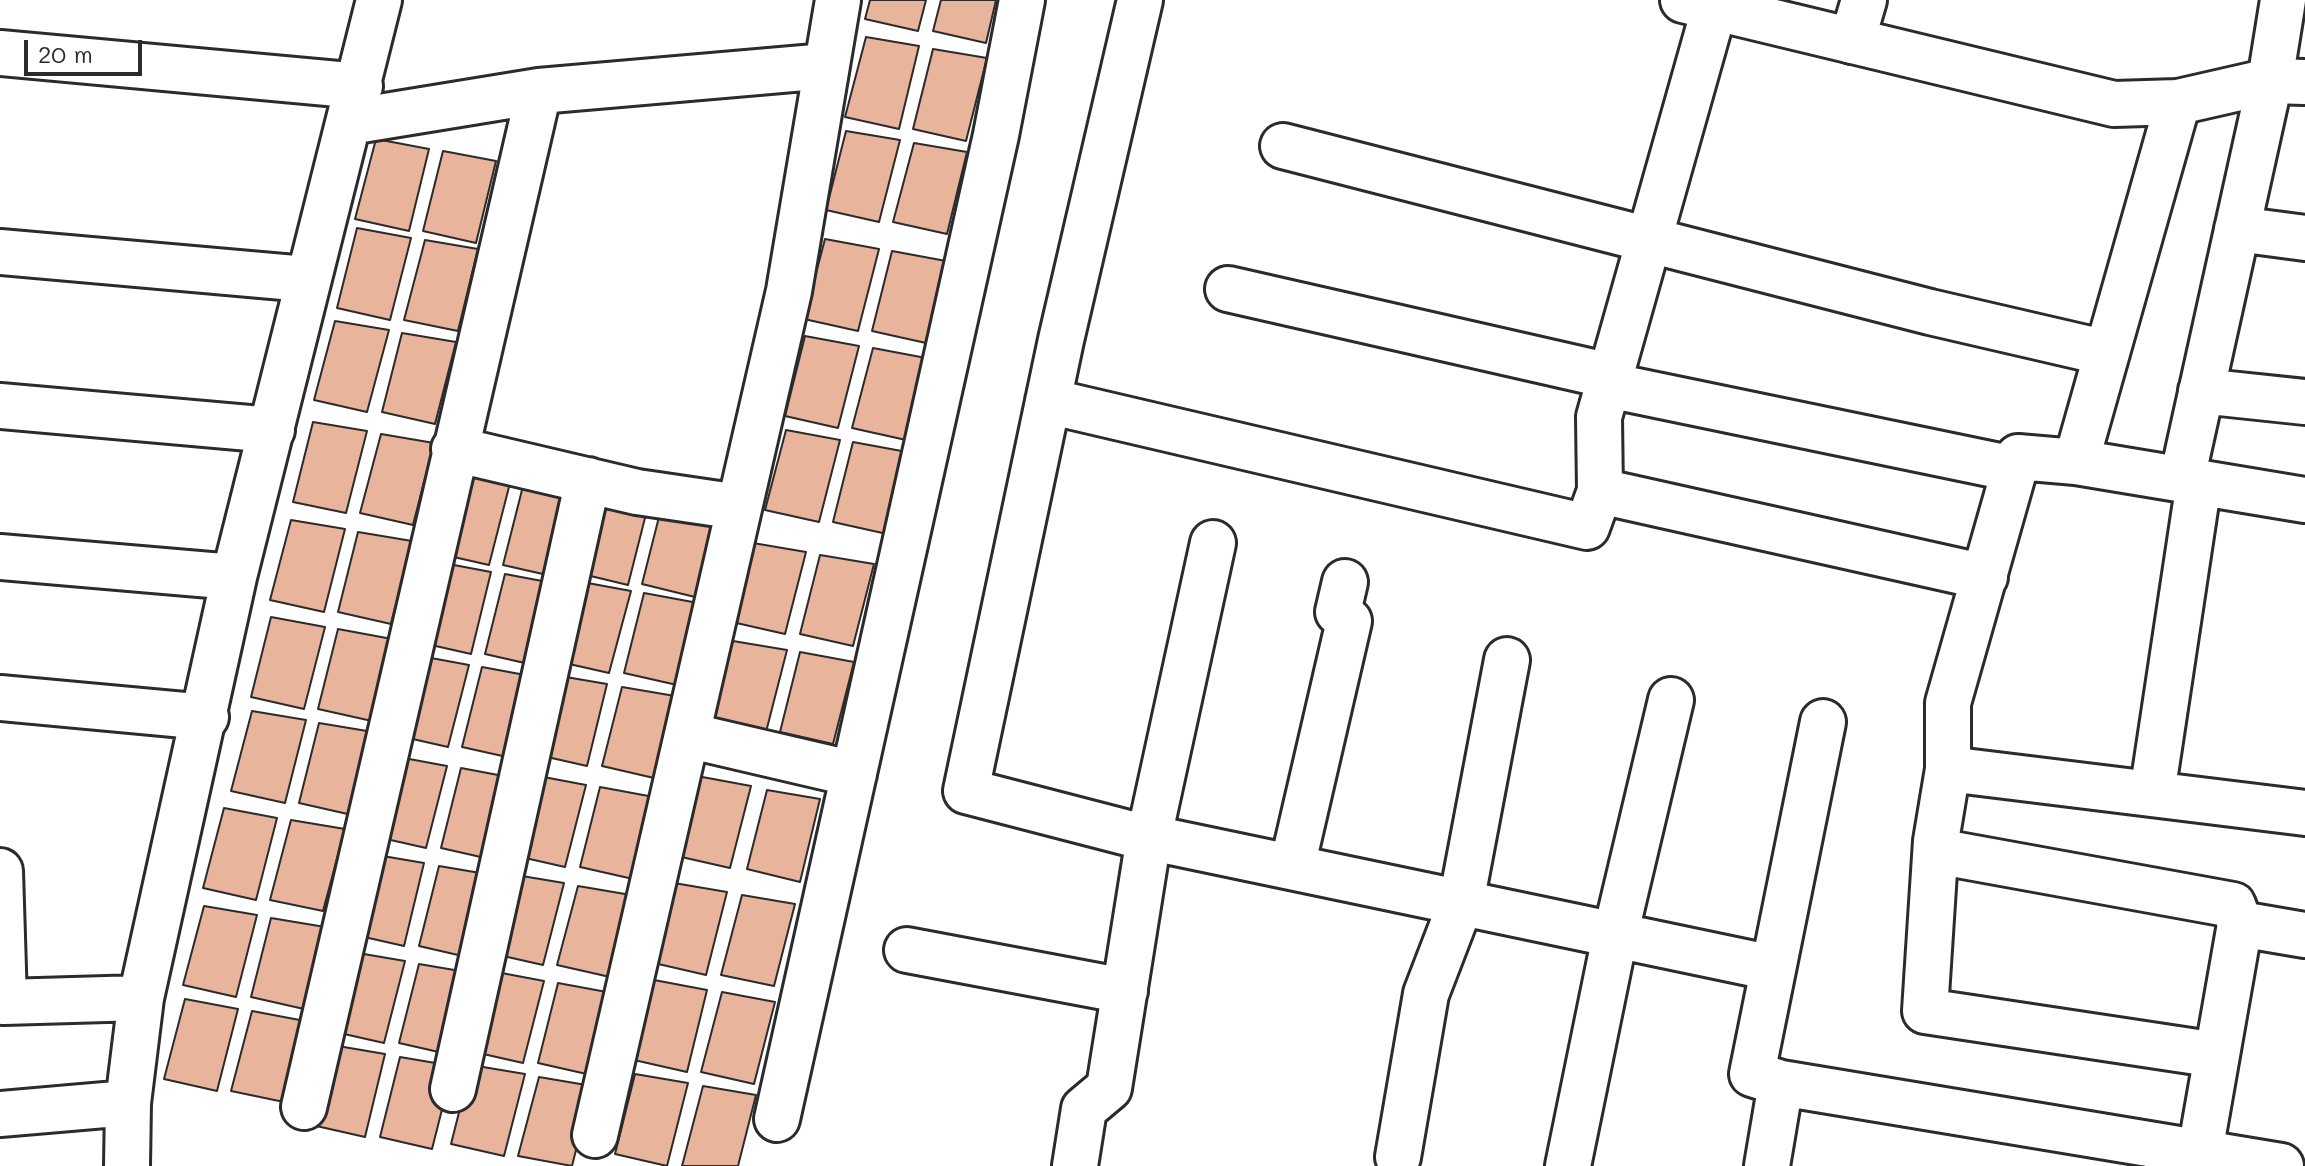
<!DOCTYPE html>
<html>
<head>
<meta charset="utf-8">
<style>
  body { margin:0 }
  #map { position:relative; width:2305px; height:1166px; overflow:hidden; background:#fff; font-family:Mali,sans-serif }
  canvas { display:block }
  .scale { position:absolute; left:24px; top:40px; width:118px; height:36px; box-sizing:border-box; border:4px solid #2b2b2b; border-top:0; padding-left:10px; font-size:24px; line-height:28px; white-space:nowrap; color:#2b2b2b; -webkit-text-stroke:6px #fff; paint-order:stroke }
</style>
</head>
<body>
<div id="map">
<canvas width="2305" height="1166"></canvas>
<div class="scale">20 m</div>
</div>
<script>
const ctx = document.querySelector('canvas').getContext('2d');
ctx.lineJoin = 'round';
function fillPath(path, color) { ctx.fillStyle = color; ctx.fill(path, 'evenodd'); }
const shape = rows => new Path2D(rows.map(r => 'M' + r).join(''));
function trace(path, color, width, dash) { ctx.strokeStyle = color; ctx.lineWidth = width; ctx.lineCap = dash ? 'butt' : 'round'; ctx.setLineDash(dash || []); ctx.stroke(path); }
const building = shape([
  [870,0,926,0,918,31,865,19,870,0],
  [941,0,996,0,986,43,933,31,941,0],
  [866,37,919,46,899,129,845,117,866,37],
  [933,49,987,58,966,141,913,129,933,49],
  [846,131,900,140,879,222,826,210,846,131],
  [376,139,429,149,409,231,355,219,376,139],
  [914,143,967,152,947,234,893,222,914,143],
  [443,151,496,161,476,243,423,231,443,151],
  [357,228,411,238,390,320,337,308,357,228],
  [825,239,879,249,858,331,804,319,825,239],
  [425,240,478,249,458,331,404,320,425,240],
  [892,251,946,261,926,343,872,331,892,251],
  [335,321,389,330,367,412,314,400,335,321],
  [402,333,456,342,435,424,382,412,402,333],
  [805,336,859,346,838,428,785,416,805,336],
  [873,348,926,358,906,440,852,428,873,348],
  [313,422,367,431,346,513,293,502,313,422],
  [786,430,840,440,819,522,765,510,786,430],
  [381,434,434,443,413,525,360,513,381,434],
  [853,442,907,452,887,534,833,522,853,442],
  [456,474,510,483,489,565,436,553,456,474],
  [523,486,577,495,556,577,503,565,523,486],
  [595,493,649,502,628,585,574,572,595,493],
  [662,505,716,514,695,597,642,584,662,505],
  [291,520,345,529,324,612,270,600,291,520],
  [358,532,412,541,391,624,338,612,358,532],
  [753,543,806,552,785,634,732,622,753,543],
  [820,555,874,564,853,646,800,634,820,555],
  [438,562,491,572,471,654,418,642,438,562],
  [505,574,558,584,538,666,485,654,505,574],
  [577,581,631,591,609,673,556,661,577,581],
  [644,593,698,603,677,685,624,673,644,593],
  [271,617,325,627,304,709,251,697,271,617],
  [338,629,392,639,372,721,318,709,338,629],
  [733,641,787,650,766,732,712,720,733,641],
  [800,652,854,662,833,744,780,732,800,652],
  [415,655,469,665,448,747,395,735,415,655],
  [482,667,536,677,516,759,462,747,482,667],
  [554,675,607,684,587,766,534,754,554,675],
  [622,687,675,696,654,778,602,766,622,687],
  [252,711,306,720,285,803,231,791,252,711],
  [319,723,373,732,352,815,299,803,319,723],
  [393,756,447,766,426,848,373,836,393,756],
  [461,768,514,778,494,860,441,848,461,768],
  [533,775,586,785,565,867,512,855,533,775],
  [697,776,751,786,730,868,677,856,697,776],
  [600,787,654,797,633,879,580,867,600,787],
  [767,790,820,799,800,882,747,869,767,790],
  [224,808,277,818,256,900,203,888,224,808],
  [291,820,345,829,323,911,270,900,291,820],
  [371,854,424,863,404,946,351,934,371,854],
  [439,866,492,875,471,958,419,946,439,866],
  [510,874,564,883,543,965,490,953,510,874],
  [674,883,727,892,706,975,654,963,674,883],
  [578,886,631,895,610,977,557,965,578,886],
  [742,895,795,904,774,986,721,975,742,895],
  [204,906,257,915,236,997,183,985,204,906],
  [271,918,325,927,304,1009,251,997,271,918],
  [352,952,405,961,384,1043,331,1031,352,952],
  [419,964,472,973,452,1055,399,1043,419,964],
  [491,971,544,981,523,1063,470,1051,491,971],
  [654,980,707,990,687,1072,634,1060,654,980],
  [558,983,612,993,591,1075,538,1063,558,983],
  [722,992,775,1002,754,1084,701,1072,722,992],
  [185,999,238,1009,217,1091,164,1079,185,999],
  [252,1011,305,1021,284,1102,231,1091,252,1011],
  [332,1045,385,1054,365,1137,312,1125,332,1045],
  [400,1057,453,1066,432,1149,380,1137,400,1057],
  [471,1065,525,1074,504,1156,451,1144,471,1065],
  [635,1074,688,1083,667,1166,615,1154,635,1074],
  [539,1077,592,1086,572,1166,518,1156,539,1077],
  [703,1086,756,1095,738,1166,682,1166,703,1086]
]);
const minor = shape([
  [1140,0,1061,340,966,791,1128,833,1773,968],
  [1715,6,1599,417,1600,491,1985,577],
  [1852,41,1864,0],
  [0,53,360,86],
  [2178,102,2076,462,2305,500],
  [349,122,539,91,827,66],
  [1283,146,1930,312,2107,353],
  [2237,229,2305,238],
  [0,252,306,279],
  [1228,289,1610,376],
  [1608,385,2014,469],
  [2201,391,2305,402],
  [1048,401,1587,527,1600,491],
  [0,406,272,430],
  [454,449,637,492,739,507],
  [2076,462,2018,457,1948,703,1948,769,2305,813],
  [2182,479,2270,81,2283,0],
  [0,557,234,577],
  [0,698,206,717],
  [1823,722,1752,1074,1781,1083,2281,1166],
  [687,735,854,774],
  [1948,769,1936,841,1925,1011,2217,1055],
  [2152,794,2199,482],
  [1936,851,2233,905,2240,924],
  [1292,867,1349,621,1338,612,1345,582],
  [0,871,4,1002,141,998],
  [907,950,1125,991],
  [453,1089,588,480],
  [304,1107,539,91],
  [0,1114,128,1103],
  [777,1119,996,135,1022,0],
  [595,1135,789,291,838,0],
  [2200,1152,2240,924,2305,935],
  [1398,1157,1426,994,1461,903,1507,660],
  [127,1166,128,1103,141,998,234,577,379,0],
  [1075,1166,1084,1109,1109,1088,1149,837,1213,543],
  [1568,1166,1615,936,1671,700],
  [1767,1166,1781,1083]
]);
const tertiary = shape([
  [1683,0,2114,104,2178,102,2270,81,2305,82]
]);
fillPath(building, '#e8b49b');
trace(building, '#2b2b2b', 2);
trace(minor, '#2b2b2b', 50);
trace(tertiary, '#2b2b2b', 50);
trace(minor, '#fff', 44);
trace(tertiary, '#fff', 44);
</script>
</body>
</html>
